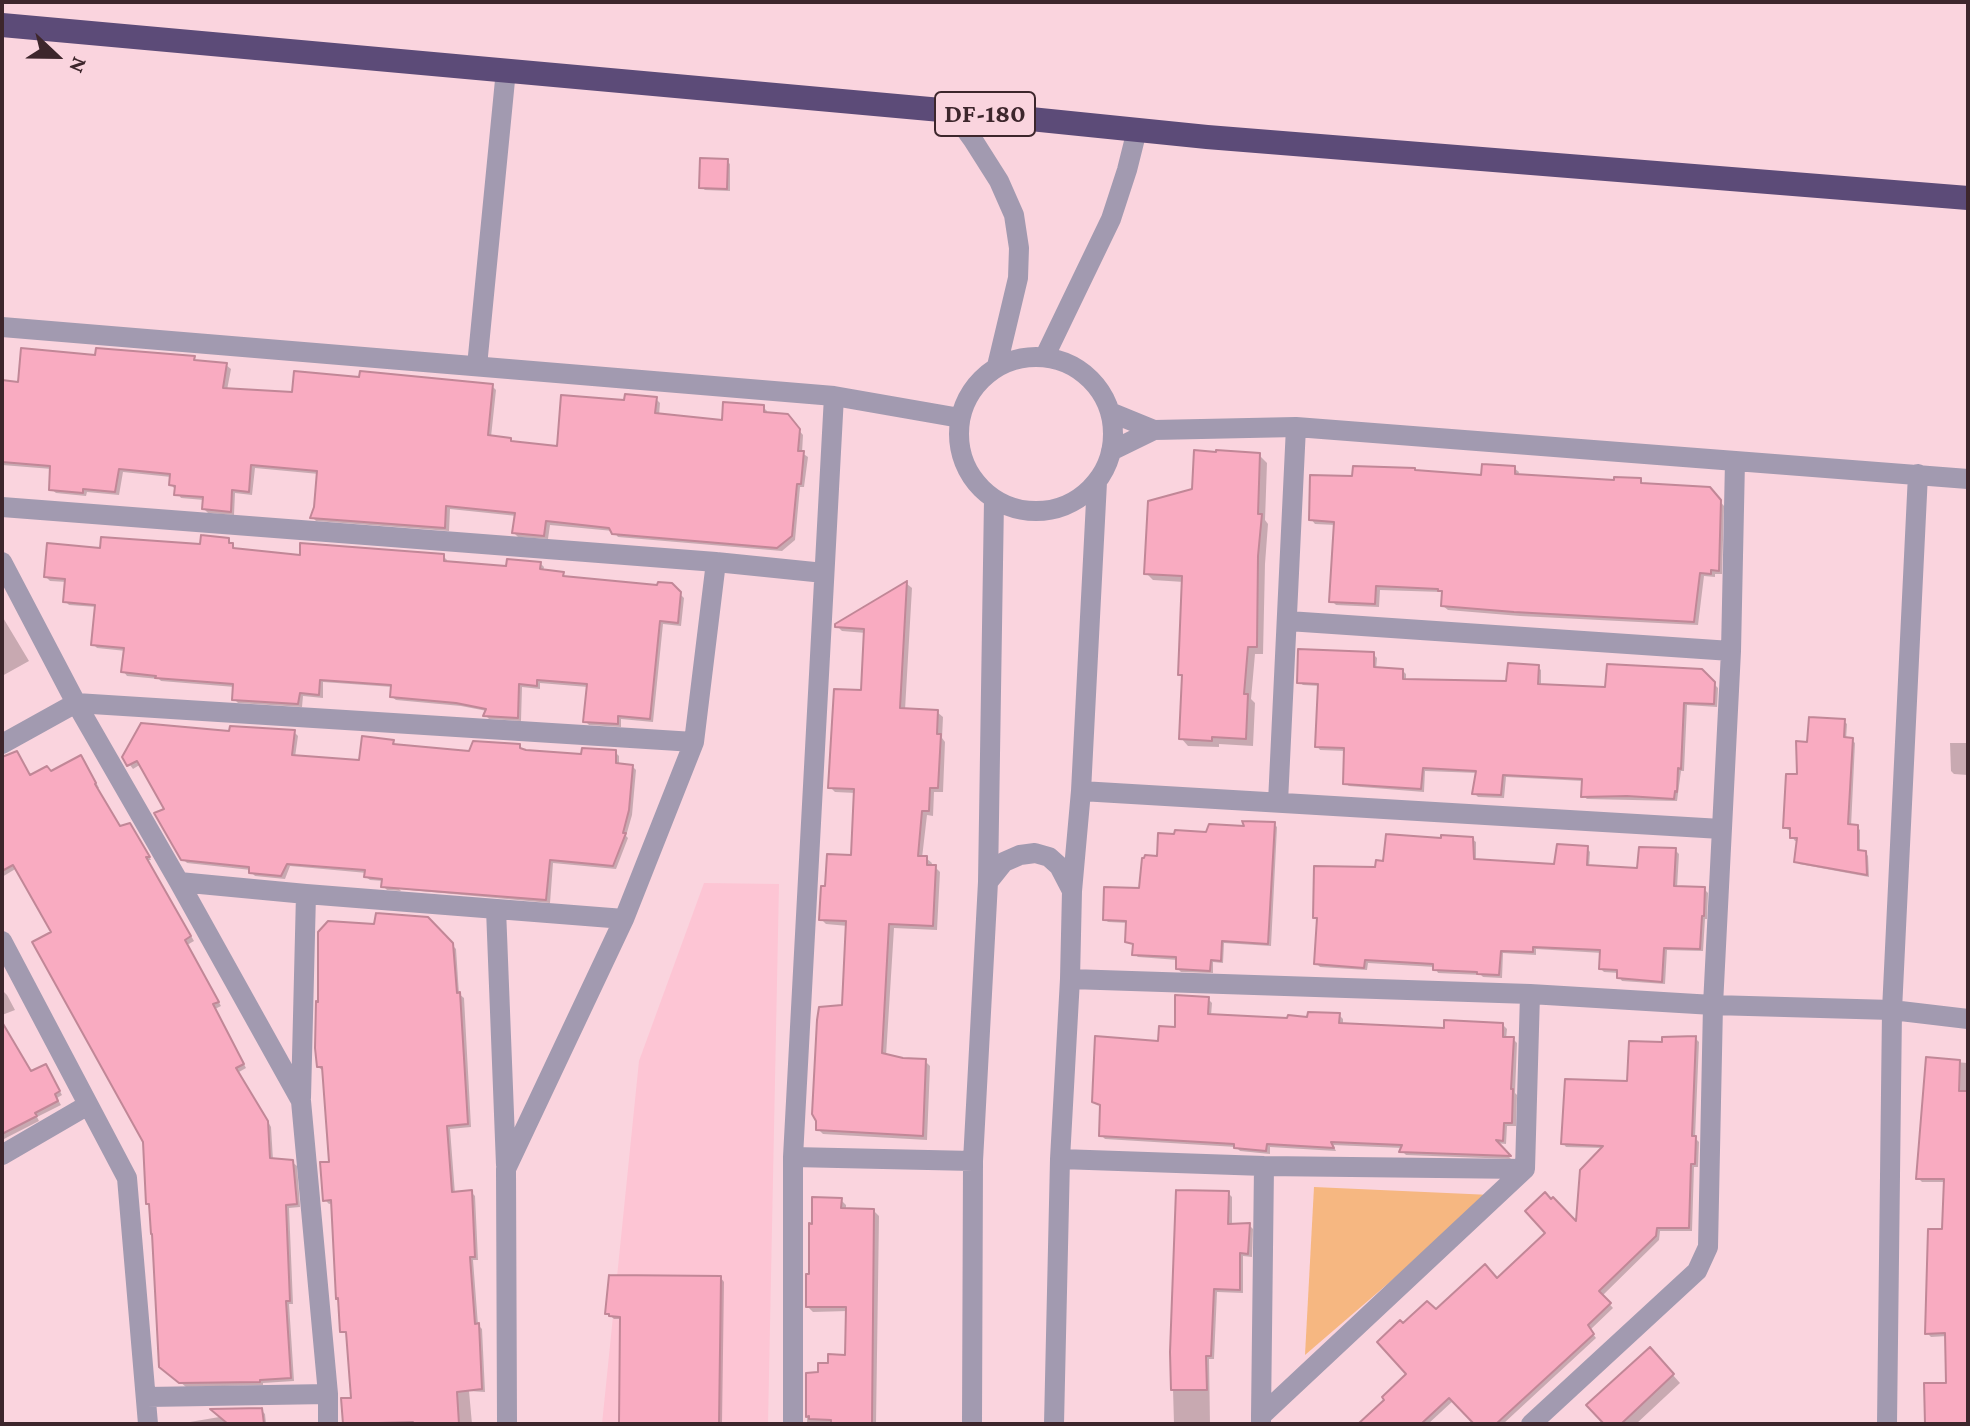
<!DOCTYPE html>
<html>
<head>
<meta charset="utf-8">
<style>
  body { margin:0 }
  #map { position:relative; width:1970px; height:1426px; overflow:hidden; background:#fad4de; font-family:"Crimson Pro",serif }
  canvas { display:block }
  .frame { position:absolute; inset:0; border:4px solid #3d262c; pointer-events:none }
  .north { position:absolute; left:16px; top:16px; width:80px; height:80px; -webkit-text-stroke:6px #fad4de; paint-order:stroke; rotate:112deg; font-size:22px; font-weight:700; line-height:32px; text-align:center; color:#3d262c }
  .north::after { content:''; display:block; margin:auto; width:28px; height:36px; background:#3d262c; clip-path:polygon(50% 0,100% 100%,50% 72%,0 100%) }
</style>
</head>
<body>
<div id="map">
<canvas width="1970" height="1426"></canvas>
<div class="frame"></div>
<div class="north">N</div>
</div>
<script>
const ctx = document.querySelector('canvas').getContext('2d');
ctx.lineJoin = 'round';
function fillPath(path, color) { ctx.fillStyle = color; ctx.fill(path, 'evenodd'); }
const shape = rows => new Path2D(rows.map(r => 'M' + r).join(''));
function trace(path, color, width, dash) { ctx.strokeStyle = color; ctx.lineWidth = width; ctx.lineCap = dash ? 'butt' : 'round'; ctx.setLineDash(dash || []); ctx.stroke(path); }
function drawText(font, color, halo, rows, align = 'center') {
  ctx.font = font + ' "Crimson Pro",serif'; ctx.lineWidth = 6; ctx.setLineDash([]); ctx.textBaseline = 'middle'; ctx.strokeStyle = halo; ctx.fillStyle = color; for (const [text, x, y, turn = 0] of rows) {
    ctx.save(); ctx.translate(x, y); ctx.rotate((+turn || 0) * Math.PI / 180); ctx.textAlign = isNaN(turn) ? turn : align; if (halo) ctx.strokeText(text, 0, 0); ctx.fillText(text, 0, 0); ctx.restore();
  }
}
const built = shape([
  [704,883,779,884,768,1424,602,1424,639,1061]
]);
const green = shape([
  [1314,1187,1491,1195,1305,1355]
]);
const shadow = shape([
  [727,161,730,164,730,191,705,190,701,187],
  [97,357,194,358,198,363,226,365,231,369,227,390,294,394,492,386,496,390,491,437,510,440,514,443,559,448,626,402,656,399,660,403,659,415,723,422,763,407,767,411,767,414,791,421,803,435,802,453,808,457,804,487,800,487,795,540,782,551,618,537,613,531,550,525,548,539,518,537,514,533,517,516,450,509,449,531,316,521,312,517,319,474,255,468,252,495,235,493,234,515,208,513,204,509,204,500,181,498,171,484,171,477,123,472,119,495,87,492,86,496,56,493,51,489,52,469,2,465,2,382,20,384],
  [1259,455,1267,463,1265,520,1268,524,1265,564,1263,654,1255,654,1251,699,1255,703,1253,746,1219,744,1219,747,1188,746,1181,738,1184,679,1180,674,1184,582,1153,580,1146,573,1194,490],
  [1514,468,1519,472,1518,476,1616,482,1640,480,1644,484,1709,489,1724,506,1722,574,1715,574,1715,577,1704,576,1698,625,1520,616,1448,610,1443,606,1442,592,1380,590,1379,607,1336,605,1332,601,1336,525,1315,524,1311,519],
  [228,540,236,549,302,557,443,556,447,560,447,563,507,568,540,563,544,567,543,572,563,574,567,578,658,588,671,585,684,598,681,626,663,624,653,722,621,719,621,727,589,725,585,721,588,687,540,683,540,689,522,687,521,721,489,719,485,715,487,711,461,706,396,700,392,697,393,687,323,682,323,698,303,696,302,707,238,703,234,699,235,687,161,681,159,679,127,676,124,672,126,651,97,648,93,644,97,607,69,605,65,601,67,582,50,581,46,577,102,550,202,546],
  [907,584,912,588,905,710,937,712,943,717,942,738,945,742,943,792,934,792,933,816,927,815,922,858,926,858,932,863,931,867,935,867,940,872,937,930,894,928,886,1056,902,1060,925,1061,930,1066,927,1140,823,1134,818,1129,844,1007,848,926,826,924,821,919,827,888,853,857,856,793,835,792,830,787,863,692,866,633,842,631,837,626],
  [2,616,29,661,2,676],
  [1373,654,1377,658,1376,670,1403,671,1406,674,1406,681,1508,683,1538,667,1541,670,1541,686,1607,689,1701,671,1718,688,1717,707,1687,705,1684,771,1681,771,1677,801,1587,799,1583,796,1584,781,1506,777,1504,798,1478,797,1474,793,1478,773,1425,771,1424,792,1349,786,1345,783,1346,751,1320,750,1317,746,1320,686,1303,685,1299,682],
  [1844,721,1847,724,1846,740,1852,740,1855,743,1851,827,1857,827,1860,830,1860,852,1865,852,1868,856,1869,877,1799,864,1796,861,1798,841,1795,841,1792,837,1792,830,1788,830,1785,827,1809,744],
  [294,732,298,736,295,757,361,763,393,741,397,746,470,753,519,746,523,750,583,756,615,752,619,756,619,765,632,766,636,770,632,815,626,836,628,838,616,869,553,863,550,903,399,889,401,891,387,890,383,886,384,881,370,880,366,877,367,873,290,866,285,879,255,876,251,872,251,870,187,863,183,859,167,810,141,764,133,769,124,757,231,733],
  [1950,743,1968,743,1968,775,1954,774,1951,771],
  [81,757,85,761,99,788,97,788,121,828,133,829,151,860,147,860,194,941,187,945,221,1006,215,1009,246,1068,239,1072,271,1127,273,1160,292,1162,297,1166,300,1207,289,1208,293,1304,289,1304,294,1381,263,1383,263,1385,186,1387,161,1366,151,1206,148,1203,145,1141,54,933,17,868,2,877,2,759,20,758,31,777,52,773],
  [1274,824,1277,827,1271,946,1224,943,1223,963,1213,962,1213,973,1181,972,1178,969,1178,960,1138,957,1134,954,1135,946,1127,941,1128,923,1108,922,1105,919,1141,890,1159,858,1207,834],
  [1472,839,1476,842,1476,861,1556,866,1587,848,1590,852,1589,867,1639,870,1675,850,1679,854,1677,888,1704,889,1708,893,1707,919,1705,919,1703,951,1667,950,1665,984,1622,981,1619,977,1619,973,1604,972,1601,969,1602,953,1536,949,1536,955,1503,953,1502,978,1483,977,1481,975,1438,973,1435,967,1368,963,1367,970,1320,967,1316,963,1318,920,1315,917,1384,863,1442,840],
  [427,919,456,949,459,994,464,998,471,1127,450,1129,455,1194,471,1192,475,1196,478,1260,473,1260,478,1325,482,1329,485,1392,469,1391,472,1424,345,1424,344,1400,353,1401,349,1335,342,1331,333,1203,329,1204,325,1200,332,1165,322,1070,318,1067,376,926],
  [2,990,7,995,15,1010,2,1015],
  [1208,999,1212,1003,1211,1016,1309,1019,1339,1015,1343,1019,1343,1025,1446,1030,1503,1025,1507,1029,1506,1039,1513,1039,1517,1043,1515,1093,1517,1095,1516,1126,1507,1126,1506,1144,1496,1143,1511,1159,1406,1155,1402,1151,1403,1148,1333,1145,1336,1151,1270,1147,1270,1154,1240,1151,1236,1147,1105,1139,1101,1135,1102,1107,1094,1101,1177,1030],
  [2,1022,32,1072,49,1071,62,1095,57,1098,61,1105,37,1117,39,1121,2,1140],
  [1695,1038,1699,1042,1695,1138,1699,1142,1698,1167,1694,1167,1692,1231,1660,1231,1659,1240,1602,1296,1613,1308,1590,1330,1596,1338,1503,1424,1476,1424,1454,1400,1428,1424,1364,1424,1409,1374,1403,1326,1436,1312,1497,1280,1577,1225,1603,1148,1566,1147,1563,1143,1629,1083,1664,1044],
  [1928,1060,1968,1063,1968,1424,1927,1424,1948,1385,1947,1336,1931,1337,1927,1333,1944,1231,1946,1182,1922,1182,1918,1178],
  [1228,1193,1232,1197,1232,1226,1249,1225,1253,1229,1252,1257,1243,1256,1243,1293,1217,1292,1214,1359,1209,1359,1210,1424,1174,1424,1172,1354],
  [841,1200,846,1205,846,1210,874,1211,879,1216,876,1424,807,1424,808,1374,820,1374,847,1357,848,1311,813,1312,808,1307,811,1276],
  [721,1278,724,1282,722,1424,621,1424,622,1319,614,1319,607,1313],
  [1657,1357,1680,1383,1636,1424,1607,1424],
  [261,1410,265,1414,266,1424,178,1424]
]);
const building = shape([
  [700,158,728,159,727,189,699,188,700,158],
  [21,348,95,355,96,348,195,356,194,360,227,363,223,388,292,392,294,371,359,377,360,371,493,384,488,435,511,438,511,441,557,446,561,395,624,400,625,394,657,397,655,413,722,420,723,402,764,405,764,412,788,414,800,429,798,451,804,451,801,484,797,484,792,536,777,548,612,534,609,528,546,521,544,536,512,533,515,513,446,506,445,528,310,518,314,507,317,471,251,465,249,492,232,490,231,512,202,509,203,497,174,495,175,486,169,485,170,474,119,469,115,492,83,489,83,493,49,490,50,466,2,462,2,380,18,382,21,348],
  [1194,450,1216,452,1216,450,1260,453,1258,514,1262,514,1258,556,1257,647,1248,647,1244,694,1248,694,1246,739,1212,737,1212,741,1179,739,1182,675,1178,675,1182,576,1144,574,1148,501,1192,489,1194,450],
  [1482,464,1515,466,1515,474,1614,480,1614,477,1641,478,1641,483,1710,487,1721,500,1719,571,1711,570,1711,574,1700,573,1694,622,1514,612,1441,606,1442,591,1438,591,1438,589,1376,586,1375,604,1329,602,1334,522,1309,520,1310,475,1352,476,1353,466,1415,468,1415,470,1481,475,1482,464],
  [201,535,229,538,229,543,233,543,233,548,300,555,300,543,444,554,444,561,506,566,507,559,541,562,540,569,564,572,563,576,657,585,658,582,672,583,681,592,678,623,660,621,650,719,618,716,618,724,583,722,587,684,537,680,537,686,519,684,518,718,483,716,486,709,456,703,390,697,391,685,320,680,319,695,300,693,298,704,232,700,233,684,155,678,156,676,121,672,124,648,91,645,95,605,63,602,65,579,44,577,47,543,100,548,101,537,200,544,201,535],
  [907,581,900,708,938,710,937,734,941,734,938,788,930,788,929,811,922,811,918,856,927,856,927,865,936,865,933,926,889,924,882,1053,903,1058,926,1059,923,1136,816,1130,816,1121,812,1114,817,1020,819,1007,842,1005,846,921,819,920,821,886,825,886,827,854,851,855,854,789,828,788,834,689,861,690,864,629,835,627,835,624,907,581],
  [1298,649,1374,652,1374,667,1403,669,1403,679,1506,681,1508,663,1539,665,1538,684,1605,687,1607,664,1702,669,1715,682,1714,704,1684,703,1681,769,1678,768,1677,792,1675,791,1674,799,1627,796,1581,797,1582,779,1503,775,1501,795,1472,794,1476,771,1423,768,1421,789,1343,784,1344,748,1315,747,1318,684,1297,683,1298,649],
  [1809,717,1845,719,1844,737,1853,738,1848,824,1858,825,1858,850,1866,851,1867,875,1794,862,1797,838,1790,838,1790,828,1783,828,1786,774,1797,774,1796,741,1807,742,1809,717],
  [141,723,229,731,230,726,295,730,292,755,359,760,362,736,394,740,393,744,469,751,473,741,520,744,520,748,526,750,581,754,582,748,616,750,616,763,633,765,629,810,623,833,626,833,613,866,550,860,546,900,381,887,382,879,364,877,365,870,287,864,281,876,249,873,249,867,181,860,154,813,164,809,137,761,127,766,122,757,141,723],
  [17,751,30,775,47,766,51,771,81,755,96,783,95,784,120,826,130,823,150,857,146,857,191,936,185,940,219,1002,213,1004,244,1064,236,1068,268,1121,270,1158,293,1160,297,1204,286,1205,290,1301,286,1301,291,1378,260,1380,260,1382,179,1383,159,1367,152,1234,151,1234,149,1204,146,1204,143,1142,32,942,51,932,13,865,2,871,2,757,17,751],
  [1242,821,1275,822,1268,944,1222,941,1221,961,1211,960,1210,971,1176,969,1176,957,1132,955,1133,944,1125,942,1126,921,1103,920,1104,887,1139,888,1142,858,1144,858,1145,855,1157,856,1158,833,1174,834,1175,830,1206,832,1209,824,1244,826,1242,821],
  [1386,834,1441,838,1441,835,1473,837,1474,859,1554,864,1557,844,1588,846,1587,865,1637,868,1639,847,1676,848,1674,886,1705,887,1704,916,1702,916,1700,949,1664,948,1662,982,1617,978,1617,970,1599,969,1600,950,1533,947,1533,952,1501,951,1499,975,1477,974,1477,972,1433,970,1433,964,1365,960,1364,968,1314,964,1317,918,1313,918,1314,866,1375,867,1376,860,1383,861,1386,834],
  [376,913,428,917,453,943,457,993,460,992,468,1124,447,1126,452,1192,472,1190,475,1257,470,1257,475,1324,479,1323,482,1389,457,1392,459,1424,414,1424,413,1422,343,1424,341,1398,351,1398,346,1332,340,1332,338,1298,336,1299,331,1200,323,1201,320,1162,329,1162,322,1067,317,1067,315,1048,316,1001,318,1002,318,932,328,921,374,924,376,913],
  [1175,995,1209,997,1208,1014,1287,1018,1288,1015,1307,1017,1308,1012,1340,1013,1339,1023,1444,1028,1444,1020,1503,1023,1503,1037,1514,1037,1511,1089,1513,1089,1512,1123,1504,1123,1503,1141,1496,1140,1511,1156,1399,1152,1402,1145,1331,1142,1334,1148,1267,1144,1266,1151,1234,1148,1234,1144,1099,1136,1100,1105,1092,1102,1095,1036,1158,1041,1159,1026,1175,1027,1175,995],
  [2,1022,31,1071,46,1064,60,1091,55,1094,58,1101,35,1113,37,1116,2,1134,2,1022],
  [1696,1036,1692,1136,1696,1136,1695,1164,1691,1164,1689,1228,1657,1228,1656,1236,1599,1291,1611,1303,1588,1325,1594,1334,1496,1424,1474,1424,1449,1398,1421,1424,1358,1424,1384,1400,1382,1397,1406,1374,1377,1342,1400,1320,1403,1323,1427,1301,1436,1309,1485,1264,1497,1278,1545,1233,1525,1211,1545,1192,1551,1199,1553,1197,1576,1221,1580,1170,1603,1146,1561,1144,1565,1079,1627,1081,1629,1041,1662,1042,1662,1037,1696,1036],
  [1926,1057,1960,1060,1959,1091,1968,1091,1968,1424,1925,1424,1924,1383,1946,1383,1945,1333,1925,1334,1928,1229,1942,1229,1944,1179,1916,1179,1926,1057],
  [1176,1190,1229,1191,1228,1224,1250,1223,1248,1254,1240,1253,1240,1290,1214,1289,1211,1356,1206,1356,1207,1390,1171,1390,1170,1352,1176,1190],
  [812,1197,842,1198,841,1208,874,1209,872,1424,831,1424,831,1420,809,1419,809,1416,806,1417,806,1373,818,1372,818,1363,828,1363,828,1354,845,1355,846,1307,806,1307,806,1274,809,1274,809,1223,812,1224,812,1197],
  [609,1275,721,1276,719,1424,619,1424,620,1317,609,1316,609,1314,605,1314,609,1275],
  [1650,1347,1674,1374,1621,1424,1604,1424,1586,1405,1650,1347],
  [262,1408,264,1424,228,1424,210,1409,262,1408]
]);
const street = shape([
  [952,111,973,140,999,181,1014,215,1019,248,1018,278,997,366],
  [2,327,834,396,960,418],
  [1045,356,1111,219,1127,170,1137,130],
  '959 434a77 77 0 1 1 154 0a77 77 0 1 1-154 0Z',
  [477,366,506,70],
  [1110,412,1154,430,1296,427,1968,479],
  [1111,451,1154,430],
  [2,507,716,562,824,573],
  [2,562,76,703,179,882,301,1101,328,1394,328,1424],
  [1288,621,1731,651],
  [2,744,76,703,694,742],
  [1081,791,1721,829],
  [1278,802,1296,427],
  [179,882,306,894,624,919],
  [988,882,1004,862,1020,855,1035,853,1049,857,1059,866,1072,891],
  [496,909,506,1165],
  [2,941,127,1178,148,1424],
  [1070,979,1530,994,1713,1005,1892,1010,1968,1019],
  [301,1098,306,894],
  [2,1155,88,1105],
  [793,1157,973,1161],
  [1060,1159,1264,1166,1525,1169],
  [147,1397,328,1394],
  [1261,1416,1264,1166],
  [507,1424,506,1169,624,919,694,742,716,562],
  [793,1424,793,1157,834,396],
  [972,1424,973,1161,988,882,994,500],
  [1054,1424,1060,1159,1070,979,1072,891,1081,791,1097,482],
  [1261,1424,1261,1416,1525,1169,1530,994],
  [1531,1424,1697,1271,1708,1247,1713,1005,1731,651,1735,461],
  [1887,1424,1892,1010,1918,474]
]);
const highway = shape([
  [2,25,952,111,1207,137,1968,198]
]);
const shields = [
  [985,114,100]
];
const shieldNames = [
  ["DF-180",985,114]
];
fillPath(built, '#fdc5d4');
fillPath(green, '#f6b781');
fillPath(shadow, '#0003');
fillPath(building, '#f9abc1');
trace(building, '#c18797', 2);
trace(street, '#a29ab0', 20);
trace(highway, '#5c4b78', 24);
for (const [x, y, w] of shields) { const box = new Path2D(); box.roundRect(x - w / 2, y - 22, w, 44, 6); ctx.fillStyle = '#fad4de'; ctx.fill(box); trace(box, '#3d262c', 2); }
drawText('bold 26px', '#3d262c', null, shieldNames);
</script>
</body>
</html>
